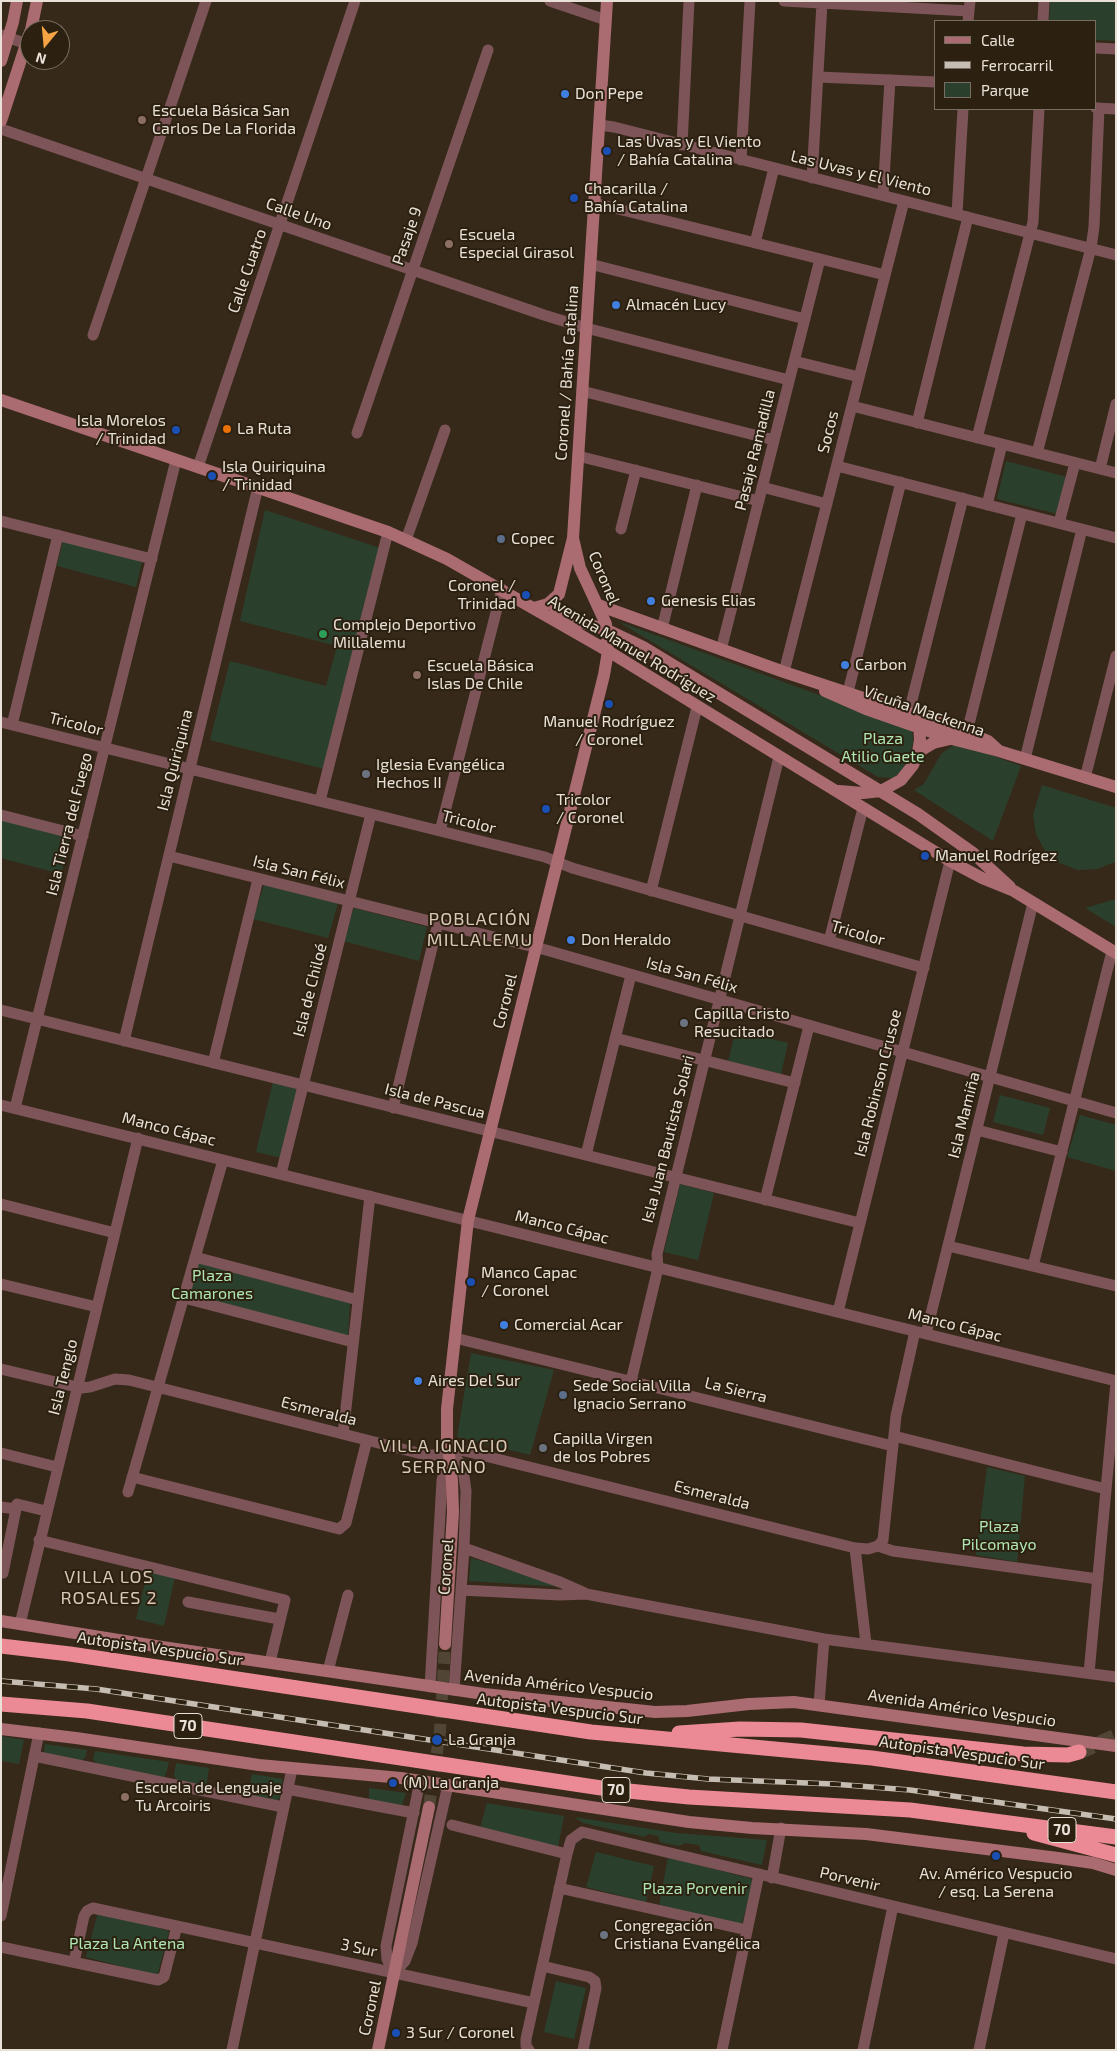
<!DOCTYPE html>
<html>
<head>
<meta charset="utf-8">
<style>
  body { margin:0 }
  #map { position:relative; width:1117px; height:2051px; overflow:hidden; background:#36291a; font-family:"Exo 2",sans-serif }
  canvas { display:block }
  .frame { position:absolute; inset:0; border:2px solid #e9e1d7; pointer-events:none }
  .legend { position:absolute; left:934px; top:20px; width:162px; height:90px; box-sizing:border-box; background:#2c2010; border:1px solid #786d60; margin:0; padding:6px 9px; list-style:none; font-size:15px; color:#e9e1d7 }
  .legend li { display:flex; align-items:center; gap:10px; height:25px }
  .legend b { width:25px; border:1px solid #786d60 }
  .north { position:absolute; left:20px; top:20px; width:50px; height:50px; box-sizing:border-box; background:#2c2010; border:1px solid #786d60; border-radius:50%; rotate:197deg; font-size:14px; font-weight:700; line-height:20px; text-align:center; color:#e9e1d7 }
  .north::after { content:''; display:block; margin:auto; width:18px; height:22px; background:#f4a443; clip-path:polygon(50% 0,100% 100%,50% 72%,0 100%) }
</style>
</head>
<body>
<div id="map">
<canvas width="1117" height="2051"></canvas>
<div class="frame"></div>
<ul class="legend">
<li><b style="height:6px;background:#aa6b71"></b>Calle</li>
<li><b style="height:6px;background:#c6bdb2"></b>Ferrocarril</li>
<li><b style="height:14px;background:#2b402c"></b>Parque</li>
</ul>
<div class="north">N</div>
</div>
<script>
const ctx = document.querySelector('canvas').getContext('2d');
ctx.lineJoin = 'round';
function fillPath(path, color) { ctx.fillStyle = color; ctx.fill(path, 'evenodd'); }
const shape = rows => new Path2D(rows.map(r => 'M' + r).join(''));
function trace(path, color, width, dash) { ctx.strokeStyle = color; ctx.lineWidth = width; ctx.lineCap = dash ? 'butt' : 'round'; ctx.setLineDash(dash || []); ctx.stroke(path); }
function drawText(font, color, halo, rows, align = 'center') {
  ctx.font = font + ' "Exo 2",sans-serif'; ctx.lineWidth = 4; ctx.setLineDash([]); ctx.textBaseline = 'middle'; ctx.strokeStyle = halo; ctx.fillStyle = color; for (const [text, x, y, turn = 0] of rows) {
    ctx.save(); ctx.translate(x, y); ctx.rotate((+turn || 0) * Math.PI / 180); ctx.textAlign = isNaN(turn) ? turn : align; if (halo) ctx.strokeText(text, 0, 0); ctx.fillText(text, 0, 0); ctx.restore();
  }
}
const green = shape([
  [1050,1,1116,1,1116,41,1096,40,1096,21,1049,21],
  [1006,461,1067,477,1058,514,997,499],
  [265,510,380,548,324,769,210,740,230,661,326,686,337,646,240,621],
  [63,541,142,562,136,587,57,566],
  [617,621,912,729,913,743,908,761,900,772,893,778,878,777],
  [961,744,1021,766,993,841,914,790,924,784,941,754,951,747],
  [1042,785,1116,808,1115,862,1097,869,1078,870,1060,863,1045,851,1036,834,1033,815],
  [1,818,71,835,61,874,1,858],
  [264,885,338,903,328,938,253,919],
  [1116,899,1116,927,1085,908],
  [354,908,427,927,419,961,343,941],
  [736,1030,788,1043,781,1074,728,1061],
  [273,1082,299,1088,282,1158,256,1152],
  [1000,1095,1050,1108,1043,1135,993,1122],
  [1080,1115,1116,1125,1116,1171,1067,1157],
  [680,1184,714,1193,698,1260,664,1252],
  [198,1263,350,1303,348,1336,188,1298],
  [471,1353,554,1370,530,1455,457,1437],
  [987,1467,1025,1476,1017,1562,976,1555],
  [471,1558,565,1587,469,1581],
  [148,1571,175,1577,164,1626,136,1619],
  [1,1736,24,1740,19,1764,1,1761],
  [45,1744,87,1750,85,1758,80,1761,44,1754],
  [95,1751,169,1762,166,1774,163,1778,96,1763,93,1759],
  [176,1763,209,1768,206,1788,177,1781,174,1775],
  [252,1774,283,1779,279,1799,274,1801,248,1796],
  [369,1788,406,1793,401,1808,369,1801],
  [487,1803,564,1816,558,1847,480,1828],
  [574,1817,676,1833,767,1840,762,1865,701,1851,699,1845,685,1843,679,1846,660,1842,658,1836,648,1834,645,1837,583,1823],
  [596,1852,654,1866,646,1902,586,1887],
  [668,1857,752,1879,753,1883,742,1923,739,1924,659,1906],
  [98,1912,169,1931,157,1976,86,1957],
  [556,1981,586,1988,574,2039,544,2032]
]);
const secondaryTunnel = shape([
  [429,1807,440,1731,445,1644]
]);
const highwayTunnel = shape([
  [1079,1752,1116,1736]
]);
const street = shape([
  [550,1,606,20],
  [784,1,969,11],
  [968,21,970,1],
  [1043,21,1044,1],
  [1,35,27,44],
  [1096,48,1116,49],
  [818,77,936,82],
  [1096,108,1116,109],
  [599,125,614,127,1116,255],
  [1,129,544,315,586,328,789,380],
  [682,145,689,1],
  [741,160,750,1],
  [812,178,822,3],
  [883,195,890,80],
  [594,203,885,275],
  [957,214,963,109],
  [755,243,774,168],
  [590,264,805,319],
  [93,335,206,1],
  [794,361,859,377],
  [582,391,774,440],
  [852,406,1116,473],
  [917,423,968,217],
  [357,433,488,50],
  [977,438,1033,222,1039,109],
  [1037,453,1091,248,1094,227,1099,108],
  [578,456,759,501],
  [837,466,1116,538],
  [198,467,355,1],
  [1100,469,1116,404],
  [762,487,827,504],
  [987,505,1002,444],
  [1,521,152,559],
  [1059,523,1075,463],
  [621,529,636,470],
  [406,540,445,430],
  [662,629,697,485],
  [721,650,820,259],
  [784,672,904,201],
  [848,692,901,482],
  [909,712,963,498],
  [1,722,545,857,572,868,924,968],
  [12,725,58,535],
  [967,732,1022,514],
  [1025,759,1082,529],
  [1085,778,1116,656],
  [320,801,388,532],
  [1,815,83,836],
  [440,831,502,589],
  [169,856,546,950,1116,1113],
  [651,891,697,707],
  [829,941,863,808],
  [1,1010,860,1223],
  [615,1038,795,1083],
  [124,1041,258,487],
  [213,1063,258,879],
  [1,1105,1116,1381],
  [15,1108,176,460],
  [393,1108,438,923],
  [977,1130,1062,1152],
  [586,1155,631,975],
  [281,1174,371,814],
  [765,1200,809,1026],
  [1,1204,115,1233],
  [948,1246,1116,1286],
  [195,1257,358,1300],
  [1033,1266,1112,951],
  [1,1284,97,1307],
  [184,1298,353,1342],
  [838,1312,950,861],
  [926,1334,1033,903],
  [455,1338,893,1446],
  [1,1369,81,1388,90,1387,115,1379,129,1380,426,1455,436,1455,457,1450,465,1451,855,1548,868,1549,878,1546,883,1540,896,1416,915,1331],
  [631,1381,658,1268,657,1254,779,757],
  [343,1434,370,1196],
  [894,1436,1106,1489],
  [449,1452,459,1462,463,1469,466,1491,464,1548,454,1690],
  [1,1453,57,1467],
  [132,1477,339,1529,346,1523,367,1440],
  [128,1492,223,1160],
  [1,1507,16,1509,3,1573,1,1573],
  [16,1509,17,1504,46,1511],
  [39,1540,285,1600,270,1662],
  [878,1546,893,1551,1098,1579],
  [464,1548,560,1582,585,1593],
  [855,1548,866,1644],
  [461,1590,560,1595,586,1594,824,1639,1116,1677],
  [188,1602,279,1619],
  [20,1624,138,1138],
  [328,1671,348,1595],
  [1089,1673,1116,1382],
  [430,1687,442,1481,448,1453],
  [819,1705,824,1639],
  [34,1756,283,1807],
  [420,1781,386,1946,387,1959,394,1973,405,1961,412,1943,448,1785],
  [287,1789,414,1813],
  [452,1825,567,1854],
  [772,1878,781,1828],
  [559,1888,747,1930],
  [1,1916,39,1733],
  [1,1947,158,1980,164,1977,177,1926],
  [74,1962,84,1916,87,1911,93,1908,534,2003],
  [542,1966,589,1977,595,1981,596,1988,583,2050],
  [232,2050,292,1769],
  [529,2050,526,2046,526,2039,567,1854,571,1840,582,1832,1116,1959],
  [722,2050,759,1874],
  [863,2050,893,1906],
  [979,2050,1004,1933]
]);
const secondary = shape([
  [31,30,37,1],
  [1,61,13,22,17,1],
  [1,121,30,32],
  [1,400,388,532,447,559,608,651,950,861,982,878,1014,891,1116,953],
  [598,605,784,672,967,732,988,741,999,751],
  [534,608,548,604,559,594,573,538,607,1],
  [554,614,607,630,643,647,918,814,973,853,1010,887],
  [825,691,866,709,952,739,999,751,1116,787],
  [918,752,933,743,950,739],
  [839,791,863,793,881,791,901,780,913,765,918,752,920,740,919,723],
  [1,1621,162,1647,484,1694,655,1712,687,1711,749,1704,794,1702,1116,1746],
  [445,1644,453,1512,452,1481,447,1438,447,1409,468,1220,604,675,608,651,606,624,580,568,573,538],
  [1,1729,76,1738,259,1765,401,1778,689,1822,752,1828,866,1834,1058,1858,1093,1863,1116,1870],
  [378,2050,429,1807]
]);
const highway = shape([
  [1,1646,70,1654,591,1732,872,1758,1116,1792],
  [1,1704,87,1711,608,1789,689,1797,910,1810,1116,1837],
  [679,1733,740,1729,801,1730,1023,1754,1068,1755,1079,1752],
  [1034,1833,1116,1855]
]);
const rail = shape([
  [1,1681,96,1689,646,1773,708,1779,833,1784,910,1790,1116,1819]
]);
const markers = [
  [565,94,5,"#3f7fe0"],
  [142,120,5,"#8d6e63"],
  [607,151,5,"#1a4fb4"],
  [574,198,5,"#1a4fb4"],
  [449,244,5,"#8d6e63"],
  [616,305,5,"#3f7fe0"],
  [227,429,5,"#e8710a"],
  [176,430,5,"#1a4fb4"],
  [212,476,5,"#1a4fb4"],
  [501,539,5,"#5c6f8a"],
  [526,595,5,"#1a4fb4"],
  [651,601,5,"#3f7fe0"],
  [323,634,5,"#2e9e5b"],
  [845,665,5,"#3f7fe0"],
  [417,675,5,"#8d6e63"],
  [609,704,5,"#1a4fb4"],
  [366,774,5,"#6b7280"],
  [546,809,5,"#1a4fb4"],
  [925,856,5,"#1a4fb4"],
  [571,940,5,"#3f7fe0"],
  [684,1023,5,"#6b7280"],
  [471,1282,5,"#1a4fb4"],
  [504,1325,5,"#3f7fe0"],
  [418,1381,5,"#3f7fe0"],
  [563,1395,5,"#5c6f8a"],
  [543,1448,5,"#6b7280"],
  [437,1740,6,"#1a4fb4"],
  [393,1783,5,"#1a4fb4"],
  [125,1797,5,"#8d6e63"],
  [996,1856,5,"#1a4fb4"],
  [604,1935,5,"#6b7280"],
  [396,2033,5,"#1a4fb4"]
];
const shields = [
  [188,1726,28],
  [616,1790,28],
  [1062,1830,28]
];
const shieldNames = [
  ["70",188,1726],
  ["70",616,1790],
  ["70",1062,1830]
];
const poiNames = [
  ["Don Pepe",575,94],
  ["Escuela Básica San",152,111],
  ["Carlos De La Florida",152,129],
  ["Las Uvas y El Viento",617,142],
  ["/ Bahía Catalina",617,160],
  ["Chacarilla /",584,189],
  ["Bahía Catalina",584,207],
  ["Escuela",459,235],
  ["Especial Girasol",459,253],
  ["Almacén Lucy",626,305],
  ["Isla Morelos",166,421,"right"],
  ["/ Trinidad",166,439,"right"],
  ["La Ruta",237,429],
  ["Isla Quiriquina",222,467],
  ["/ Trinidad",222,485],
  ["Copec",511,539],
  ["Coronel /",516,586,"right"],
  ["Trinidad",516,604,"right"],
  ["Genesis Elias",661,601],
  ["Complejo Deportivo",333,625],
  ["Millalemu",333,643],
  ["Carbon",855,665],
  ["Escuela Básica",427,666],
  ["Islas De Chile",427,684],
  ["Manuel Rodríguez",609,722,"center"],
  ["/ Coronel",609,740,"center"],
  ["Iglesia Evangélica",376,765],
  ["Hechos II",376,783],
  ["Tricolor",556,800],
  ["/ Coronel",556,818],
  ["Manuel Rodrígez",935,856],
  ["Don Heraldo",581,940],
  ["Capilla Cristo",694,1014],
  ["Resucitado",694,1032],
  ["Manco Capac",481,1273],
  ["/ Coronel",481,1291],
  ["Comercial Acar",514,1325],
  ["Aires Del Sur",428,1381],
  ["Sede Social Villa",573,1386],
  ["Ignacio Serrano",573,1404],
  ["Capilla Virgen",553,1439],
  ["de los Pobres",553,1457],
  ["La Granja",448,1740],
  ["(M) La Granja",403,1783],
  ["Escuela de Lenguaje",135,1788],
  ["Tu Arcoiris",135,1806],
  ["Av. Américo Vespucio",996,1874,"center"],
  ["/ esq. La Serena",996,1892,"center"],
  ["Congregación",614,1926],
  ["Cristiana Evangélica",614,1944],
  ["3 Sur / Coronel",406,2033]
];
const streetNames = [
  ["Las Uvas y El Viento",861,173,14],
  ["Calle Uno",299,214,19],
  ["Pasaje 9",407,236,-71],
  ["Calle Cuatro",247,271,-71],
  ["Coronel / Bahía Catalina",567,373,-86],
  ["Socos",828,432,-76],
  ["Pasaje Ramadilla",755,450,-76],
  ["Coronel",604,578,67],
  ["Avenida Manuel Rodríguez",632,649,31],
  ["Vicuña Mackenna",924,711,19],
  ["Tricolor",76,724,14],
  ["Isla Quiriquina",175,760,-76],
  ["Tricolor",469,822,14],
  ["Isla Tierra del Fuego",69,824,-76],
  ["Isla San Félix",299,872,14],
  ["Tricolor",858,933,16],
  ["Isla San Félix",692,975,16],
  ["Isla de Chiloé",310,990,-76],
  ["Coronel",505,1001,-76],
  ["Isla Robinson Crusoe",878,1083,-76],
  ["Isla de Pascua",435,1101,14],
  ["Isla Mamiña",964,1115,-76],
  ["Manco Cápac",169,1129,14],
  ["Isla Juan Bautista Solari",668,1139,-76],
  ["Manco Cápac",562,1227,14],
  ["Manco Cápac",955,1325,14],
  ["Isla Tenglo",63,1377,-76],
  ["La Sierra",736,1390,14],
  ["Esmeralda",319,1411,14],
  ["Esmeralda",712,1495,14],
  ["Coronel",446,1567,-86],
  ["Autopista Vespucio Sur",160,1649,8],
  ["Avenida Américo Vespucio",559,1685,6],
  ["Avenida Américo Vespucio",962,1708,8],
  ["Autopista Vespucio Sur",560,1709,7],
  ["Autopista Vespucio Sur",962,1753,8],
  ["Porvenir",850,1879,13],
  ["3 Sur",359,1948,12],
  ["Coronel",370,2008,-78]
];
const parkNames = [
  ["Plaza",883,739],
  ["Atilio Gaete",883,757],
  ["Plaza",212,1276],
  ["Camarones",212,1294],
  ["Plaza",999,1527],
  ["Pilcomayo",999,1545],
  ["Plaza Porvenir",695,1889],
  ["Plaza La Antena",127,1944]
];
const neighbourhoodNames = [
  ["POBLACIÓN",480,919],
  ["MILLALEMU",480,940],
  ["VILLA IGNACIO",444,1446],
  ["SERRANO",444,1467],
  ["VILLA LOS",109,1577],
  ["ROSALES 2",109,1598]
];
fillPath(green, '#2b402c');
trace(secondaryTunnel, '#514536', 12, [12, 6]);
trace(highwayTunnel, '#514536', 15, [15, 8]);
trace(street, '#7d5558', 11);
trace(secondary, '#aa6b71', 12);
trace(highway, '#eb8a95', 15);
trace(rail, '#c6bdb2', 5.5);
trace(rail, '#2c2010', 4, [11]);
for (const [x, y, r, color] of markers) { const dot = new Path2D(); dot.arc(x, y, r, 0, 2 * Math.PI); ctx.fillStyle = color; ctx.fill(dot); trace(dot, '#2c2010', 2); }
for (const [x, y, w] of shields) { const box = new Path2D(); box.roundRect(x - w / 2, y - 12.5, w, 25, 4); ctx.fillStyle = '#2c2010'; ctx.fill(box); trace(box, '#e9e1d7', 1); }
drawText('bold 15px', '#e9e1d7', null, shieldNames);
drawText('16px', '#e9e1d7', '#2c2010', poiNames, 'left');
drawText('16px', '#e9e1d7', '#2c2010', streetNames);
drawText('16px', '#afe6b3', '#2c2010', parkNames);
ctx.letterSpacing = '1px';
drawText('18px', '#d8c8b5', '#2c2010', neighbourhoodNames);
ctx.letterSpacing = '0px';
</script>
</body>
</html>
